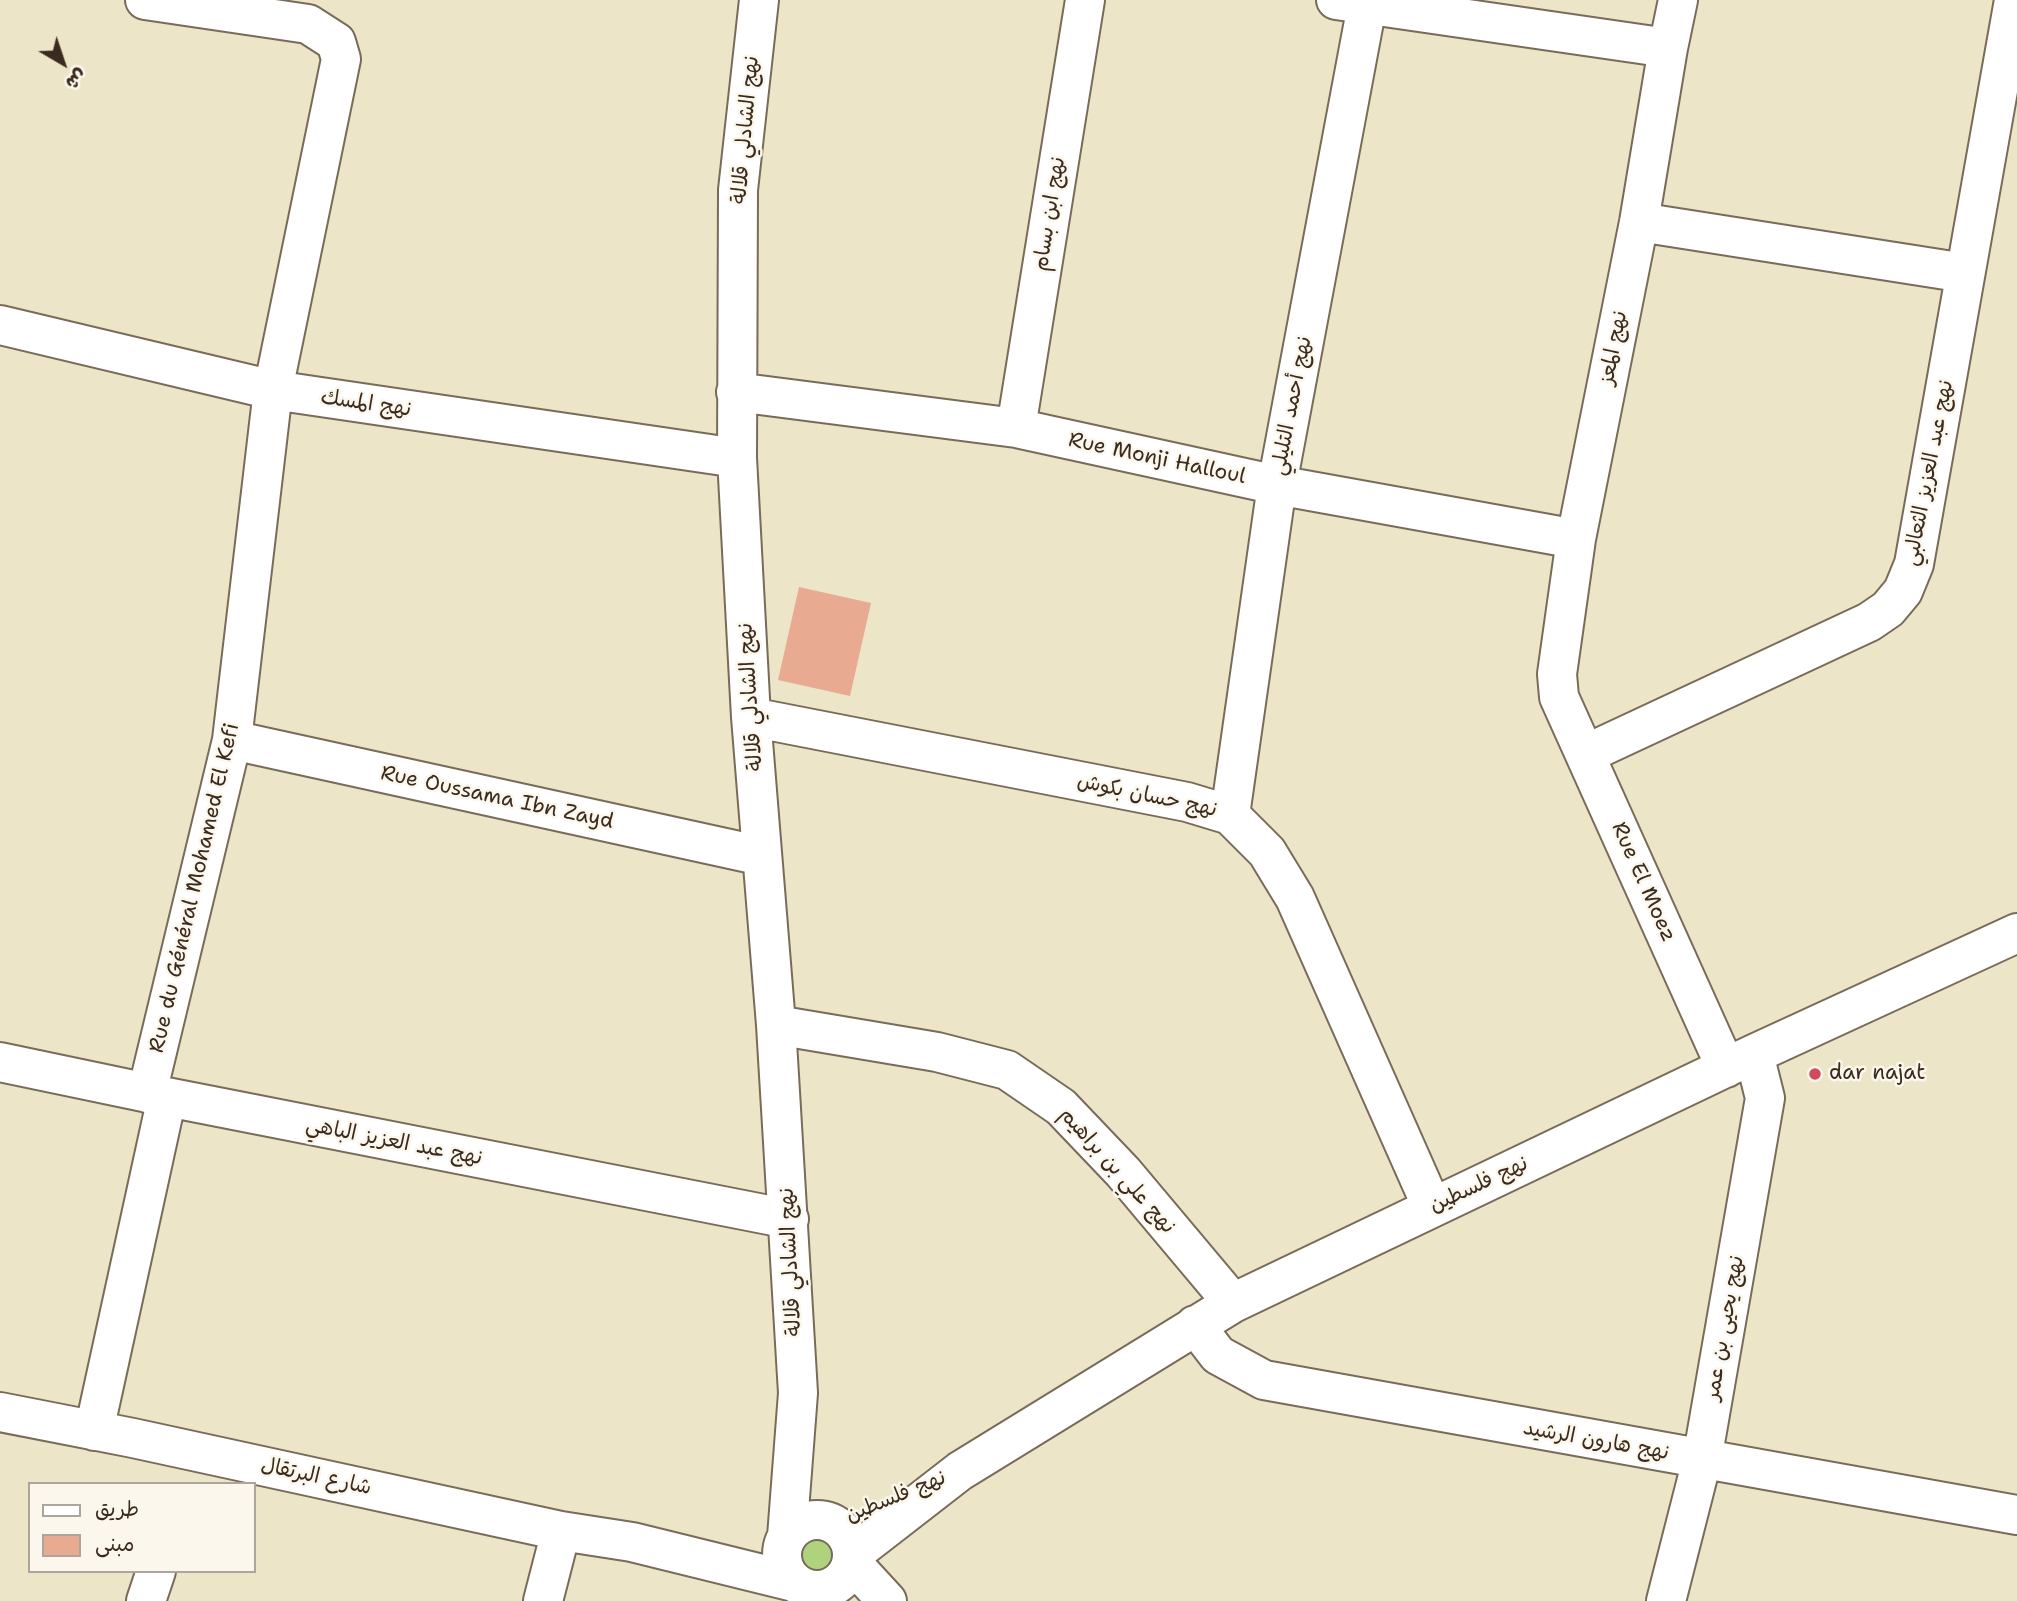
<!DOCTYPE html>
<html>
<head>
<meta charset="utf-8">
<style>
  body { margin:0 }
  #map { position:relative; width:2017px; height:1601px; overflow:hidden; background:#ede5c8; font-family:"Shantell Sans","Playpen Sans Arabic",sans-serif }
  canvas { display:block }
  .legend { position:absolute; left:28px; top:1482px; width:228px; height:91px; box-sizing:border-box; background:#fbf7ec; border:2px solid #aea59a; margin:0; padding:9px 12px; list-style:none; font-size:21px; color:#3b2a1e }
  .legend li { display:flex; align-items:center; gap:14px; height:35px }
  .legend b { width:35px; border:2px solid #aea59a }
  .north { position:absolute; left:28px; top:28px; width:70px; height:70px; -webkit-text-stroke:5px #fbf7ec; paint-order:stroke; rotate:141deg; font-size:19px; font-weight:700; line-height:28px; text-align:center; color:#3b2a1e }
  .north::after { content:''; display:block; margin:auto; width:24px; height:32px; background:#3b2a1e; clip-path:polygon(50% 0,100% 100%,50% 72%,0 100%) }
</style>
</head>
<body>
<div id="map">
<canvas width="2017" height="1601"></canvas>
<ul class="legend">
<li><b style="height:9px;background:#fff"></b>طريق</li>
<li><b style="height:19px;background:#e8ab92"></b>مبنى</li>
</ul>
<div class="north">ش</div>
</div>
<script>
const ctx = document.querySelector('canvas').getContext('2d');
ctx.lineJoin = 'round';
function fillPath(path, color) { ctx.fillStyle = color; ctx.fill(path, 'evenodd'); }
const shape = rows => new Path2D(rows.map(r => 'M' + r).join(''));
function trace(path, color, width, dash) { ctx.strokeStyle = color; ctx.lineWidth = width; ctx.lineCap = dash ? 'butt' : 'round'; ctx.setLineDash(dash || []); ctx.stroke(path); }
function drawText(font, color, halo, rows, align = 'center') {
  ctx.font = font + ' "Shantell Sans","Playpen Sans Arabic",sans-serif'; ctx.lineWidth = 5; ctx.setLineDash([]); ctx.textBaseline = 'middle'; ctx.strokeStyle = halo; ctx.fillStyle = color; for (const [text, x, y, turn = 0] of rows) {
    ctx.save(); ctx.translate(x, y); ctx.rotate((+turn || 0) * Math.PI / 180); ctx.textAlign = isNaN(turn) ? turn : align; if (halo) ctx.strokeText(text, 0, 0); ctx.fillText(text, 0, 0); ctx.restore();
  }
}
const green = shape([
  '799 1558a20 20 0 1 1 40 0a20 20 0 1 1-40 0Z'
]);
const building = shape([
  [799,587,871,603,850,696,778,680]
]);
const minor = shape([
  [145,0,308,24,336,42,341,59,273,390,232,740,147,1093],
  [759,0,738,190,737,458,751,717,776,1025,798,1393,787,1537],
  [1336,0,1668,48],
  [1678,0,1668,48,1639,222,1576,539,1557,674,1559,697,1726,1068],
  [1639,222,1965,273],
  [0,325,273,390,737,458],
  [736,392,1016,428,1277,485,1576,539],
  [1016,428,1085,0],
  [751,717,1187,802,1230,815,1267,852,1295,898,1432,1207],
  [232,740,762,856],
  [1586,754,1869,622,1888,609,1903,591,1914,564,2014,0],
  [1230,815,1277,485,1368,0],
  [776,1025,937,1052,1007,1070,1061,1107,1123,1172,1233,1303],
  [0,1062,167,1097,789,1219],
  [1195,1325,1218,1355,1264,1380,2017,1515],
  [0,1412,133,1438,561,1531,632,1542,794,1582],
  [94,1431,167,1097],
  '782 1555a35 35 0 1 1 70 0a35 35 0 1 1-70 0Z',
  [853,1554,960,1471,1233,1303,1754,1054,2017,933],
  [852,1563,887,1601],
  [146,1601,156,1571],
  [543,1601,561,1531],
  [1666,1601,1702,1460,1765,1098,1754,1054]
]);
const markers = [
  [1815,1074,7,"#d1495b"]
];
const streetNames = [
  ["نهج الشادلي قلالة",746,130,-85],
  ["نهج ابن بسام",1050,214,-81],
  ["نهج المعز",1614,348,-79],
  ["نهج المسك",366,404,8],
  ["نهج أحمد التليلي",1292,406,-79],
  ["Rue Monji Halloul",1157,459,12],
  ["نهج عبد العزيز الثعالبي",1929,473,-79],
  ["نهج الشادلي قلالة",751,697,-94],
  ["نهج حسان بكوش",1147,796,12],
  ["Rue Oussama Ibn Zayd",497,798,12],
  ["Rue El Moez",1643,882,66],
  ["Rue du Général Mohamed El Kefi",195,888,-77],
  ["نهج عبد العزيز الباهي",394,1142,11],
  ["نهج علي بن براهيم",1117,1171,48],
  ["نهج فلسطين",1479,1185,-25],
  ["نهج الشادلي قلالة",791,1262,-93],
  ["نهج يحيى بن عمر",1725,1328,-80],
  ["نهج هارون الرشيد",1596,1441,10],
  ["شارع البرتقال",316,1477,12],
  ["نهج فلسطين",896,1497,-22]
];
const poiNames = [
  ["dar najat",1829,1074]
];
fillPath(green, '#afd37c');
fillPath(building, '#e8ab92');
trace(minor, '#796b5a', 42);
trace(minor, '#fff', 38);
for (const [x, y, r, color] of markers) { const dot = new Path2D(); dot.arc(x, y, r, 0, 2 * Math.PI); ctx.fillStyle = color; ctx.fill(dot); trace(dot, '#fbf7ec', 2.5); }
drawText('21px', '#3b2a1e', '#fbf7ec', streetNames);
drawText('21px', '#3b2a1e', '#fbf7ec', poiNames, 'left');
</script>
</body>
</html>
